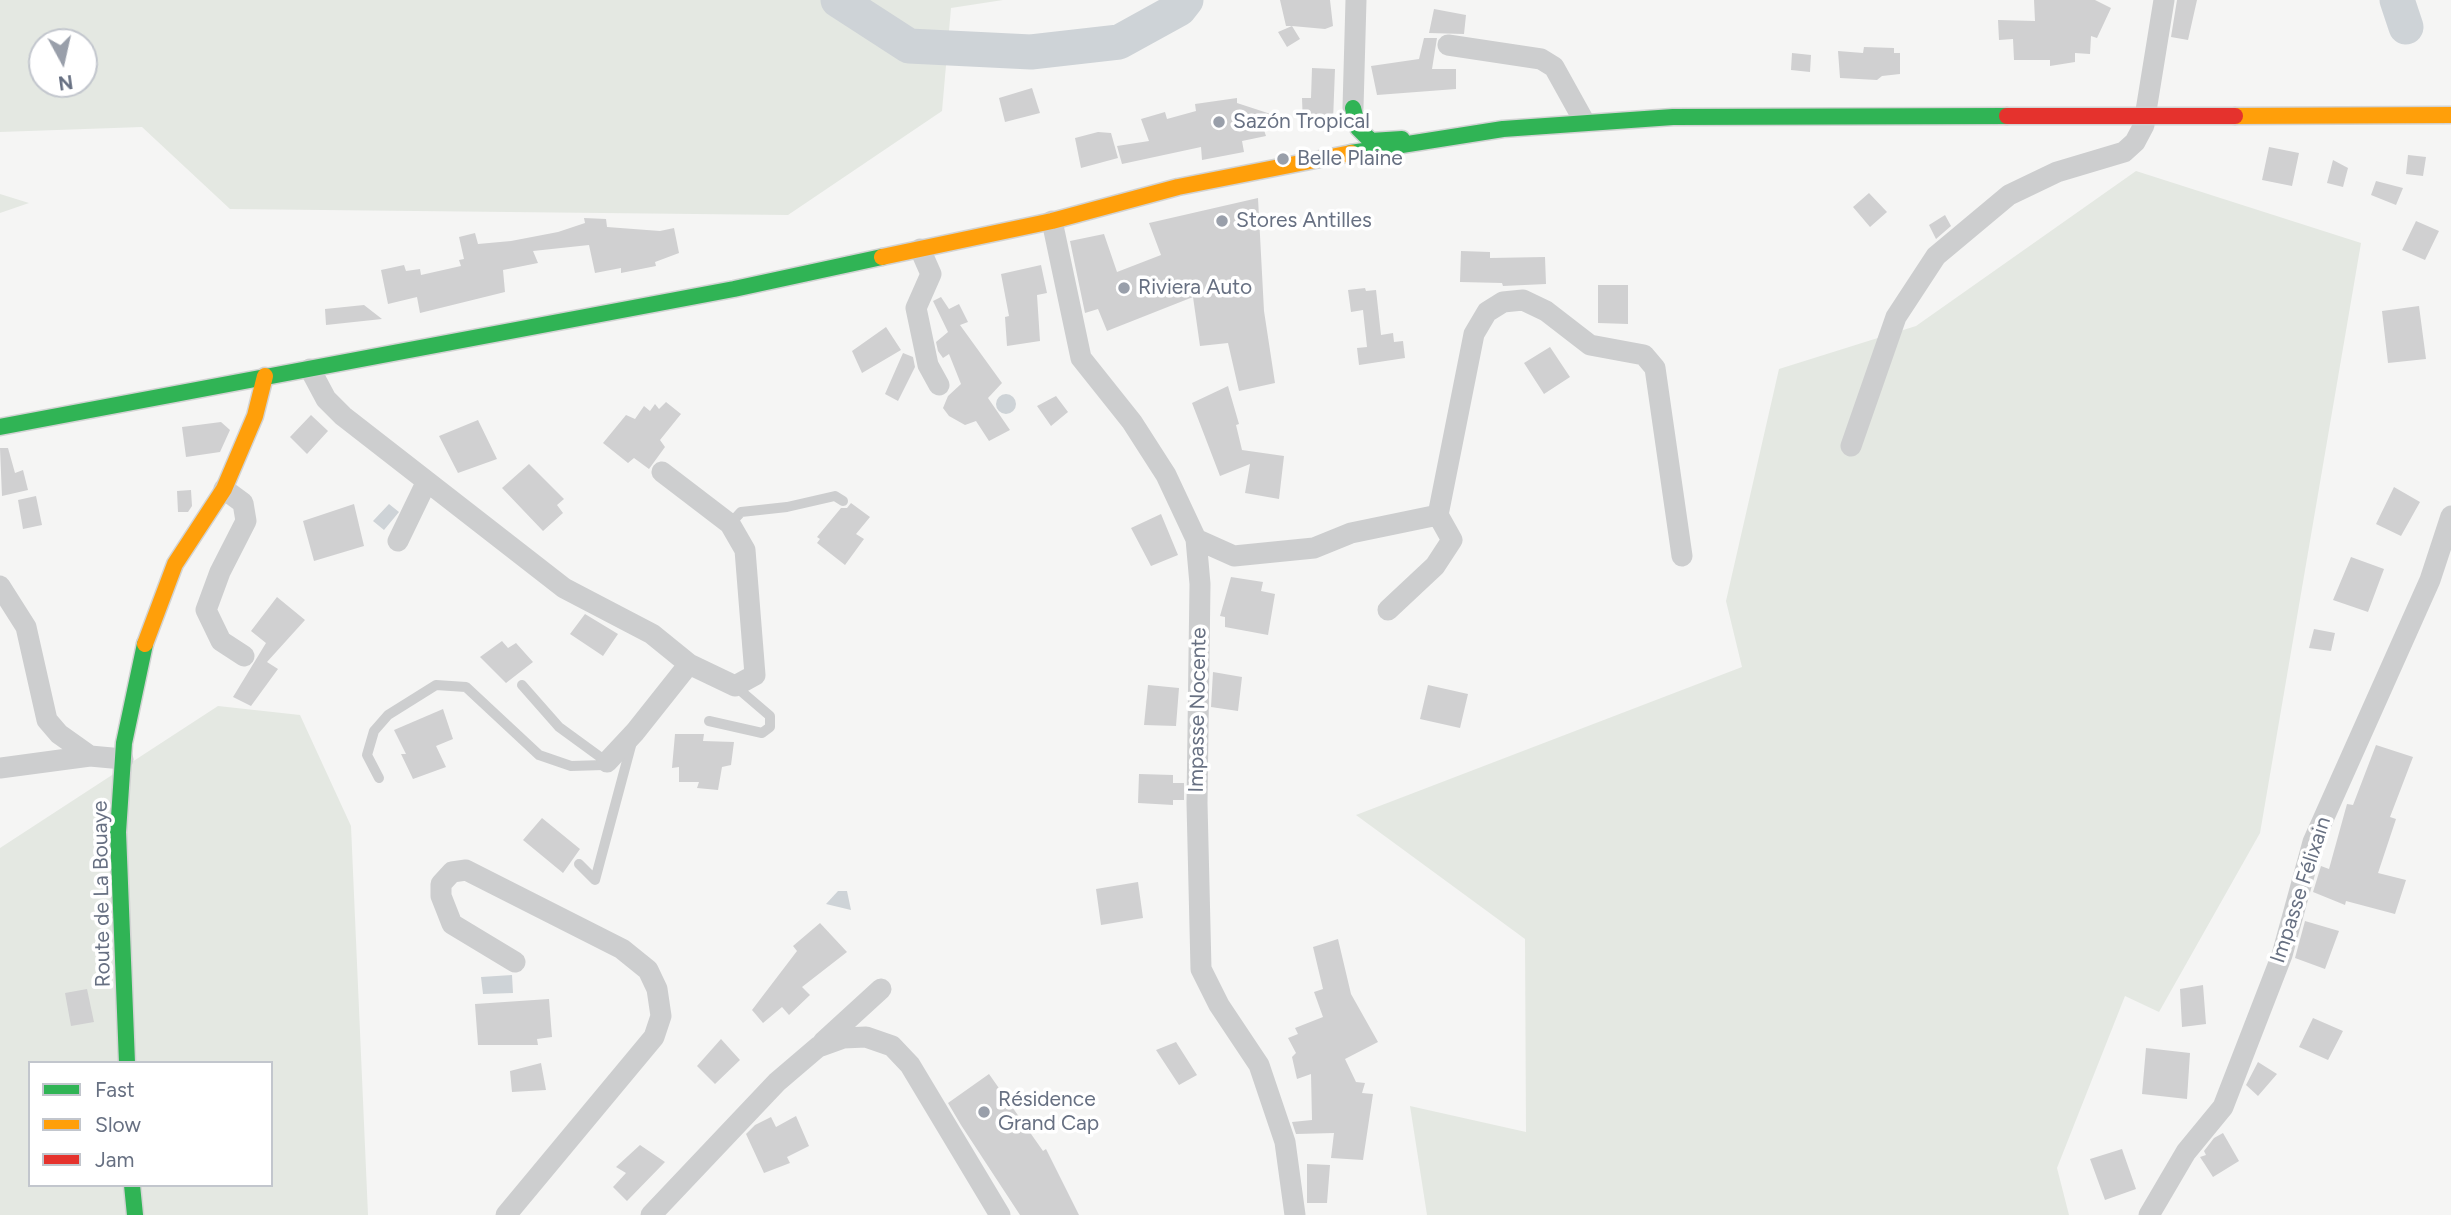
<!DOCTYPE html>
<html>
<head>
<meta charset="utf-8">
<style>
  body { margin:0 }
  #map { position:relative; width:2451px; height:1215px; overflow:hidden; background:#f5f5f4; font-family:Figtree,sans-serif }
  canvas { display:block }
  .legend { position:absolute; left:28px; top:1061px; width:245px; height:126px; box-sizing:border-box; background:#fff; border:2px solid #c2c6cd; margin:0; padding:9px 12px; list-style:none; font-size:21px; color:#677082 }
  .legend li { display:flex; align-items:center; gap:14px; height:35px }
  .legend b { width:35px; border:2px solid #c2c6cd }
  .north { position:absolute; left:28px; top:28px; width:70px; height:70px; box-sizing:border-box; background:#fff; border:2px solid #c2c6cd; border-radius:50%; rotate:172deg; font-size:19px; font-weight:700; line-height:28px; text-align:center; color:#677082 }
  .north::after { content:''; display:block; margin:auto; width:24px; height:32px; background:#999faa; clip-path:polygon(50% 0,100% 100%,50% 72%,0 100%) }
</style>
</head>
<body>
<div id="map">
<canvas width="2451" height="1215"></canvas>
<ul class="legend">
<li><b style="height:9px;background:#30b455"></b>Fast</li>
<li><b style="height:9px;background:#ff9f0a"></b>Slow</li>
<li><b style="height:9px;background:#e5322d"></b>Jam</li>
</ul>
<div class="north">N</div>
</div>
<script>
const ctx = document.querySelector('canvas').getContext('2d');
ctx.lineJoin = 'round';
function fillPath(path, color) { ctx.fillStyle = color; ctx.fill(path, 'evenodd'); }
const shape = rows => new Path2D(rows.map(r => 'M' + r).join(''));
function trace(path, color, width, dash) { ctx.strokeStyle = color; ctx.lineWidth = width; ctx.lineCap = dash ? 'butt' : 'round'; ctx.setLineDash(dash || []); ctx.stroke(path); }
function drawText(font, color, halo, rows, align = 'center') {
  ctx.font = font + ' Figtree,sans-serif'; ctx.lineWidth = 7; ctx.setLineDash([]); ctx.textBaseline = 'middle'; ctx.strokeStyle = halo; ctx.fillStyle = color; for (const [text, x, y, turn = 0] of rows) {
    ctx.save(); ctx.translate(x, y); ctx.rotate((+turn || 0) * Math.PI / 180); ctx.textAlign = isNaN(turn) ? turn : align; if (halo) ctx.strokeText(text, 0, 0); ctx.fillText(text, 0, 0); ctx.restore();
  }
}
const green = shape([
  [0,0,1003,0,951,8,942,111,788,215,230,209,142,127,0,132],
  [84,42,84,84,42,84,42,42],
  [2136,171,2361,243,2260,833,2159,1012,2125,996,2057,1168,2069,1215,1427,1215,1410,1106,1526,1132,1525,939,1356,815,1742,667,1726,601,1779,369,1916,326],
  [0,194,29,203,0,213],
  [218,706,300,715,351,826,368,1215,0,1215,0,848],
  [30,1063,271,1063,271,1185,30,1185]
]);
const water = shape([
  '996 404a10 10 0 1 1 20 0a10 10 0 1 1-20 0Z',
  [389,504,399,512,384,530,373,521],
  [838,891,847,891,851,910,826,904],
  [512,975,513,993,483,994,481,977]
]);
const river = shape([
  [838,0,909,46,1031,52,1119,42,1179,9,1186,0],
  [2397,0,2406,27]
]);
const building = shape([
  [1280,0,1330,0,1333,26,1325,29,1292,26,1300,39,1287,47,1278,32,1292,26,1286,26],
  [2034,0,2095,0,2111,8,2097,38,2091,36,2090,54,2075,53,2075,62,2050,66,2050,60,2014,60,2013,39,1999,40,1998,20,2035,21],
  [2177,0,2197,0,2188,40,2171,37],
  [1434,9,1466,15,1464,34,1429,33],
  [1424,38,1437,38,1432,69,1456,69,1456,89,1377,95,1371,66,1419,59],
  [1864,47,1894,48,1894,53,1900,53,1900,74,1882,76,1877,80,1840,78,1838,51,1863,53],
  [1792,53,1811,55,1810,72,1791,70],
  [1312,68,1335,69,1333,121,1324,127,1303,126,1302,98,1311,98],
  [1032,88,1040,113,1005,122,999,98],
  [1237,98,1237,103,1286,119,1262,124,1266,136,1242,141,1244,152,1202,160,1201,147,1122,164,1117,146,1149,141,1141,119,1165,112,1167,119,1196,111,1195,104],
  [1098,132,1111,133,1118,158,1081,168,1075,138],
  [2269,147,2299,153,2292,186,2262,180],
  [2408,155,2426,157,2423,176,2406,174],
  [2333,160,2348,168,2343,187,2327,183],
  [2376,181,2403,188,2396,205,2371,195],
  [1869,193,1887,212,1870,227,1853,207],
  [1258,198,1264,311,1275,383,1239,391,1228,343,1200,346,1193,297,1107,331,1098,309,1085,313,1070,241,1104,234,1117,272,1161,255,1149,223],
  [1945,215,1951,226,1936,239,1929,225],
  [584,218,606,219,607,227,660,231,674,228,679,253,655,262,656,266,621,273,621,268,595,273,589,245,533,251,538,263,503,270,505,292,420,313,417,297,388,304,381,270,404,265,406,271,420,269,421,275,461,266,459,260,464,259,459,237,475,233,478,244,511,241,558,232,585,223],
  [2416,221,2439,231,2425,260,2402,250],
  [1461,251,1490,252,1490,258,1545,257,1546,284,1503,286,1502,283,1460,282],
  [1041,265,1047,293,1037,295,1040,341,1007,346,1005,317,1009,316,1001,274],
  [1598,285,1628,285,1628,324,1598,323],
  [1365,288,1366,291,1376,290,1381,335,1393,333,1394,342,1403,341,1405,358,1359,365,1357,348,1367,347,1363,310,1351,312,1348,290],
  [941,297,949,309,959,304,968,322,960,325,1002,383,988,398,1010,430,989,441,976,421,965,425,949,416,943,408,948,396,961,384,949,354,943,358,938,351,936,342,948,332,933,301],
  [364,305,382,319,326,325,325,309],
  [2419,306,2426,359,2388,363,2382,311],
  [886,327,901,350,862,373,852,351],
  [1550,347,1570,377,1544,394,1524,363],
  [903,353,913,357,915,367,898,401,885,394],
  [1228,386,1239,424,1236,425,1242,450,1284,456,1279,499,1245,493,1250,464,1220,476,1192,403],
  [1056,396,1068,412,1051,426,1037,406],
  [666,402,681,414,660,440,665,447,649,469,634,458,628,463,603,443,626,415,635,419,644,406,650,411,655,404,659,409],
  [311,415,328,431,307,454,290,437],
  [478,420,497,459,458,473,439,436],
  [221,422,230,430,220,452,186,457,182,427],
  [0,448,8,448,15,473,23,470,28,490,2,496],
  [529,464,564,499,557,505,563,513,543,531,502,488],
  [2394,487,2420,502,2401,536,2376,524],
  [191,490,192,506,188,512,178,512,177,491],
  [36,496,42,525,23,529,18,500],
  [851,503,870,517,856,534,864,539,845,565,817,543,820,539,817,537,841,508,847,508],
  [354,504,364,546,314,561,303,521],
  [1161,514,1178,555,1151,566,1131,528],
  [2351,557,2384,569,2368,612,2333,600],
  [1231,577,1263,582,1261,591,1275,594,1268,635,1225,627,1225,617,1220,616],
  [277,597,305,620,267,662,278,669,251,706,233,697,266,643,251,631],
  [585,614,618,634,603,656,570,634],
  [2314,629,2335,633,2331,651,2309,648],
  [502,641,508,648,516,643,533,662,506,683,480,657],
  [1213,672,1242,677,1238,711,1211,707],
  [1148,685,1179,688,1176,726,1144,725],
  [1428,685,1468,694,1460,728,1420,719],
  [443,709,453,739,436,746,446,767,413,779,401,754,406,754,394,730],
  [675,734,704,734,703,741,734,742,731,765,722,767,718,790,697,788,699,782,679,782,679,767,672,768],
  [2376,745,2413,757,2390,817,2396,819,2378,873,2406,880,2395,914,2346,901,2345,905,2313,892,2321,866,2329,869,2347,804,2353,805],
  [1139,774,1173,775,1173,783,1184,783,1184,800,1173,800,1173,805,1138,803],
  [542,818,580,849,563,873,523,840],
  [1138,882,1143,918,1101,925,1096,889],
  [2305,921,2339,931,2325,969,2295,958],
  [820,923,847,952,802,987,810,995,789,1015,782,1007,763,1023,752,1010,797,951,793,946],
  [1338,939,1351,994,1378,1042,1345,1059,1356,1082,1365,1083,1362,1093,1373,1094,1363,1160,1331,1158,1334,1133,1296,1134,1292,1122,1312,1120,1311,1074,1297,1079,1292,1057,1296,1053,1288,1038,1298,1034,1295,1028,1323,1017,1314,992,1323,989,1313,947],
  [2203,985,2206,1024,2182,1027,2180,989],
  [87,989,94,1022,71,1026,65,993],
  [549,999,552,1037,537,1039,538,1045,478,1045,475,1004],
  [2313,1018,2343,1031,2328,1060,2299,1047],
  [721,1039,740,1060,715,1084,697,1066],
  [1176,1042,1197,1075,1179,1085,1156,1050],
  [2146,1048,2190,1053,2187,1099,2142,1094],
  [2258,1062,2277,1074,2258,1096,2246,1085],
  [541,1063,546,1090,512,1092,510,1071],
  [989,1074,1043,1151,1046,1149,1079,1215,1020,1215,961,1125,948,1103],
  [796,1116,809,1146,787,1157,790,1163,764,1173,746,1134,755,1125,771,1117,776,1127],
  [2223,1133,2239,1161,2213,1177,2200,1157,2206,1155,2204,1151,2214,1138],
  [640,1145,665,1162,627,1201,613,1187,626,1173,616,1167],
  [2122,1149,2136,1189,2105,1200,2090,1159],
  [1307,1164,1330,1165,1327,1203,1307,1203]
]);
const lane = shape([
  [730,524,741,512,787,507,835,496,843,501],
  [522,685,559,727,607,762],
  [709,721,762,733,770,727,770,716,735,686],
  [379,778,367,755,374,731,388,715,436,685,466,687,539,755,571,766,604,765,607,762],
  [579,864,595,880,632,742]
]);
const street = shape([
  [1448,45,1541,59,1554,67,1584,121],
  [1353,108,1356,0],
  [2145,117,2164,0],
  [1052,221,1081,358,1132,422,1166,475,1196,539,1200,584,1197,803,1201,969,1219,1005,1259,1065,1285,1142,1295,1215],
  [920,249,931,274,916,308,928,365,939,385],
  [310,369,326,399,343,416,564,588,652,634,689,664,735,686,755,675,745,550,730,524,662,472],
  [1851,446,1896,317,1936,256,2009,195,2057,172,2124,152,2135,142,2144,125],
  [224,489,243,503,246,521,220,572,206,610,221,641,244,656],
  [1438,515,1474,334,1487,312,1503,302,1523,300,1546,311,1590,345,1644,355,1655,368,1682,556],
  [1196,539,1234,556,1314,548,1351,533,1438,515,1452,540,1435,566,1388,610],
  [398,541,426,483],
  [0,586,26,627,47,720,59,734,90,756],
  [607,762,635,732,689,664],
  [0,768,90,756,123,759],
  [823,1042,881,989],
  [506,1215,654,1037,661,1016,657,989,648,970,622,949,466,870,452,872,441,884,441,896,452,924,515,962],
  [651,1215,777,1082,818,1047,843,1038,866,1037,892,1046,910,1065,1000,1215],
  [2149,1215,2186,1152,2223,1107,2282,955,2313,842,2430,580,2451,516]
]);
const fast = shape([
  [1353,108,1358,128,1371,141,1402,139],
  [1351,153,1503,129,1673,117,2007,116],
  [0,427,734,289,882,257],
  [127,1063,118,832,124,743,145,644],
  [132,1185,135,1215]
]);
const slow = shape([
  [2235,116,2451,115],
  [882,257,1052,221,1178,187,1351,153],
  [145,644,175,564,224,489,255,416,265,376]
]);
const jam = shape([
  [2007,116,2235,116]
]);
const markers = [
  [1219,122,7,"#999faa"],
  [1283,159,7,"#999faa"],
  [1222,221,7,"#999faa"],
  [1124,288,7,"#999faa"],
  [984,1112,7,"#999faa"]
];
const poiNames = [
  ["Sazón Tropical",1233,122],
  ["Belle Plaine",1297,159],
  ["Stores Antilles",1236,221],
  ["Riviera Auto",1138,288],
  ["Résidence",998,1100],
  ["Grand Cap",998,1124]
];
const streetNames = [
  ["Impasse Nocente",1198,710,-89],
  ["Impasse Félixain",2301,890,-72],
  ["Route de La Bouaye",102,894,-91]
];
fillPath(green, '#e4e8e2');
fillPath(water, '#ced3d7');
trace(river, '#ced3d7', 35);
fillPath(building, '#d0d0d1');
trace(fast, '#d2d3d3', 19);
trace(slow, '#d2d3d3', 19);
trace(jam, '#d2d3d3', 19);
trace(lane, '#cdcecf', 10);
trace(street, '#cdcecf', 21);
trace(fast, '#30b455', 16);
trace(slow, '#ff9f0a', 16);
trace(jam, '#e5322d', 16);
for (const [x, y, r, color] of markers) { const dot = new Path2D(); dot.arc(x, y, r, 0, 2 * Math.PI); ctx.fillStyle = color; ctx.fill(dot); trace(dot, '#fff', 2.5); }
drawText('21px', '#677082', '#fff', poiNames, 'left');
drawText('21px', '#677082', '#fff', streetNames);
</script>
</body>
</html>
